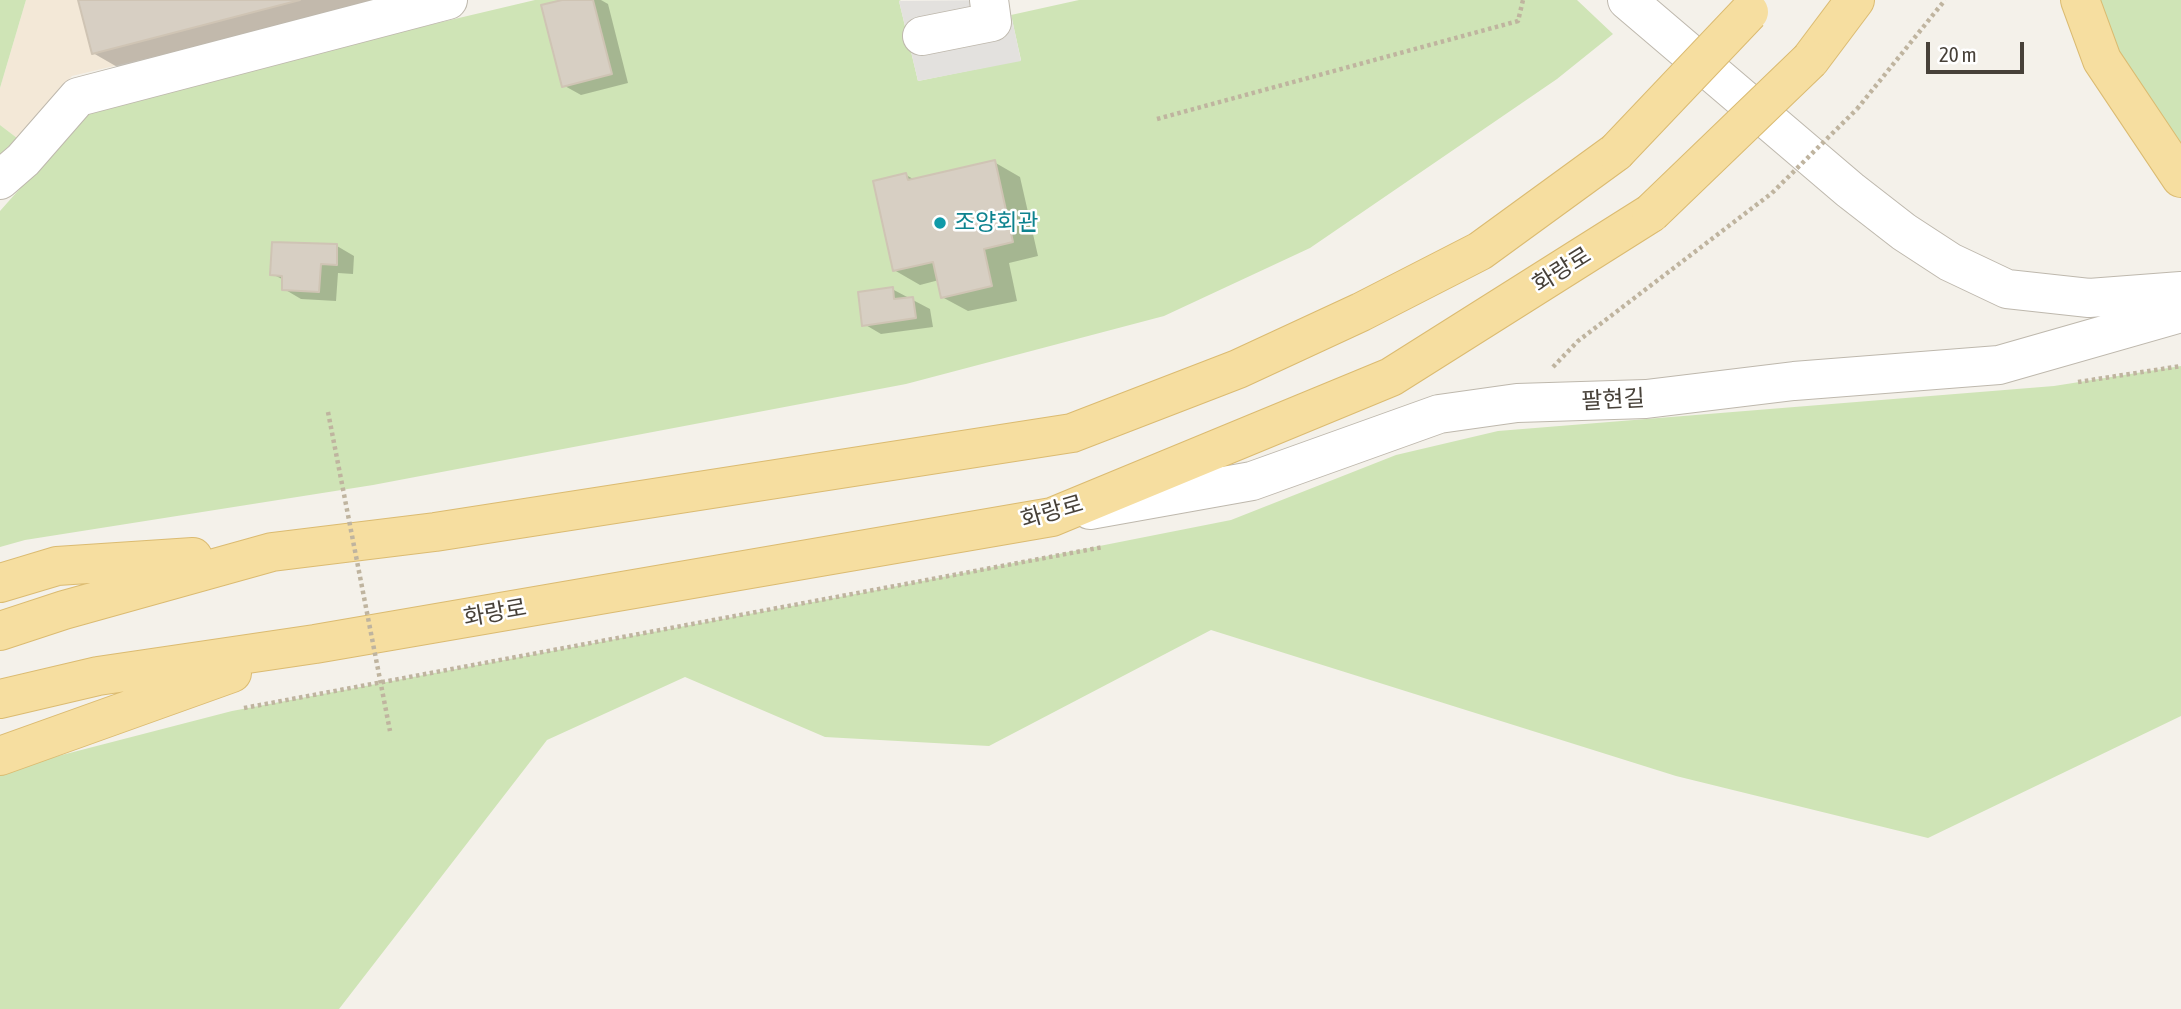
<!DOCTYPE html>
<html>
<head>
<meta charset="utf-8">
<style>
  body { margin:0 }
  #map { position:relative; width:2181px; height:1009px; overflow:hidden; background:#f4f1ea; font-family:"Asap Condensed",sans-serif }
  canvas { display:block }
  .scale { position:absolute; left:1926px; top:42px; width:98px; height:32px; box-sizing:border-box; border:4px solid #474139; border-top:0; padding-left:9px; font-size:21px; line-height:24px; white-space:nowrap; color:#474139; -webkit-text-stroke:5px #fff; paint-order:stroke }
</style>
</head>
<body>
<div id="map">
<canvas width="2181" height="1009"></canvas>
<div class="scale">20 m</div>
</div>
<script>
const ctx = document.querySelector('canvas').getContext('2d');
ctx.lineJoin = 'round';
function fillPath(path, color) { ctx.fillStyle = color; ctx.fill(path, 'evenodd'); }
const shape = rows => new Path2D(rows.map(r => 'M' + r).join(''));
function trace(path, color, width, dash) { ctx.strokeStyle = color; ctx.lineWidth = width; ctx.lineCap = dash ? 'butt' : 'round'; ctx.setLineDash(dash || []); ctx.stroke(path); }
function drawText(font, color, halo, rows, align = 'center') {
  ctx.font = font + ' "Asap Condensed","Noto Sans KR",sans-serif'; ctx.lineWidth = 5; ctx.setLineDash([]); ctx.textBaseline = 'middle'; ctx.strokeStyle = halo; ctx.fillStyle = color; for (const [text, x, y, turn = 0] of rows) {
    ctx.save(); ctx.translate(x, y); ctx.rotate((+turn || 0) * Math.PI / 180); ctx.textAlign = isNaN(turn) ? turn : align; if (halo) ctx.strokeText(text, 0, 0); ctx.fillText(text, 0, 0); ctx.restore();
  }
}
const commercial = shape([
  [26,0,394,0,72,76,17,138,0,125,0,88]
]);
const green = shape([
  [0,0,26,0,0,88],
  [535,0,901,0,899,1,918,81,1021,60,1011,15,1079,0,1577,0,1613,34,1557,79,1310,248,1164,316,906,384,373,485,25,540,0,547,0,211,95,104],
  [2095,0,2181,0,2181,165,2109,53],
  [0,125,17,138,0,155],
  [2181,366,2181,716,1928,838,1676,776,1211,630,989,746,825,737,685,677,547,740,339,1009,0,1009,0,771,232,711,882,589,1231,520,1396,455,1498,431,2054,386]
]);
const parking = shape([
  [1008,0,1021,61,918,81,899,1]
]);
const shadow = shape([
  [80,0,397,0,126,72,93,53],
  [569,0,601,0,608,4,628,83,581,95,563,85],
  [994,162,1020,177,1038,256,1009,263,1017,301,968,311,942,297,939,280,920,285,894,270,906,175,915,180],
  [337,246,354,256,353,274,338,273,336,301,301,299,284,289,284,280,272,274],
  [892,289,930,309,933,327,881,334,864,324]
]);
const building = shape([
  [78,0,300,0,92,54,78,0],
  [562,0,593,0,612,74,562,87,541,5,562,0],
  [995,160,1013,242,984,249,992,286,941,298,933,262,893,271,873,181,906,173,908,180,995,160],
  [272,242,337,244,337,265,321,264,319,292,282,290,282,276,270,275,272,242],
  [893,287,894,299,913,297,916,318,862,326,858,292,893,287]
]);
const path = shape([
  [1857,109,1945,0],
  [1157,119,1518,21,1523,0],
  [1553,367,1578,341,1772,193],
  [2078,382,2181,366],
  [244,708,1103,547]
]);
const minor = shape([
  [1627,0,1850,190,1904,232,1950,262,2007,289,2089,298,2181,291],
  [922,36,992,22,989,0],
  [0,180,23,160,78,97,448,0],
  [1090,510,1252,481,1439,414,1517,403,1646,399,1794,381,1999,365,2181,313]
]);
const major = shape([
  [2080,0,2102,60,2181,178],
  [1810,60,1855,0],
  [0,583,57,566,193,557],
  [0,631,64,610,272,552,435,532,1072,433,1238,369,1361,312,1480,251,1616,152],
  [0,699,98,676,315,644,1052,517,1391,377,1651,213],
  [0,756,232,673]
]);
const pathBridge = shape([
  [1772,193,1857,109],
  [328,412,390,731]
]);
const majorBridge = shape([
  [1616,152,1749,12],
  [1651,213,1810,60]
]);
const markers = [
  [940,223,7,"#0f9aa8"]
];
const cultureNames = [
  ["조양회관",954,223]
];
const streetNames = [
  ["화랑로",1562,270,-32],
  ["팔현길",1613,400,-3],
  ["화랑로",1052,512,-16],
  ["화랑로",495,613,-10]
];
fillPath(commercial, '#f3e8d7');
fillPath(green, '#cfe4b6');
fillPath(parking, '#e3e1de');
fillPath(shadow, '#0003');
fillPath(building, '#d7cfc3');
trace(building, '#cfc4b4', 2);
trace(minor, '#beb8ad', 40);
trace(major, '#dbbb71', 40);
trace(path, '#bfb49f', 4.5, [3.5, 3.5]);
trace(minor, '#fff', 38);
trace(major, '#f6dea0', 38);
trace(majorBridge, '#dbbb71', 40, []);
trace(pathBridge, '#bfb49f', 4.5, [3.5, 3.5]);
trace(majorBridge, '#f6dea0', 38);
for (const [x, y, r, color] of markers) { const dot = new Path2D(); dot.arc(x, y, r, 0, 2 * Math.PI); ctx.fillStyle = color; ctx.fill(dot); trace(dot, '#fff', 2.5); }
drawText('23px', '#0d838f', '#fff', cultureNames, 'left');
drawText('23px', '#474139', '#fff', streetNames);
</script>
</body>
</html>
